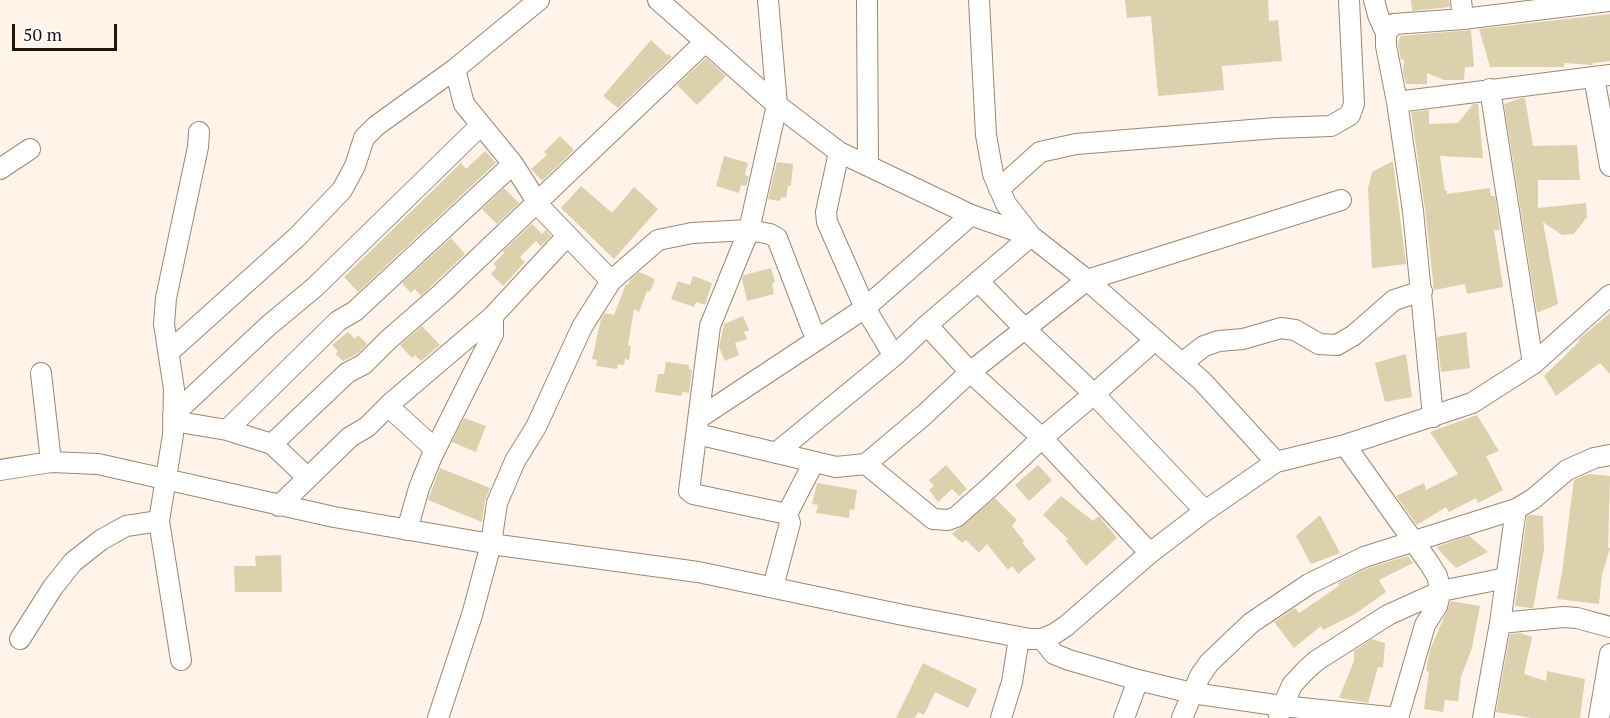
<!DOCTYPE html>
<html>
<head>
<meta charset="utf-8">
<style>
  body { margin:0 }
  #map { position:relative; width:1610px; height:718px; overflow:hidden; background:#fff3ea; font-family:"PT Serif",serif }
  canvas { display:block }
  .scale { position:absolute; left:12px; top:24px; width:105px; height:27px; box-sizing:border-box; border:3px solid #1e140c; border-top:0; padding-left:8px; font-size:18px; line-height:21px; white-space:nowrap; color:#1e140c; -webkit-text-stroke:4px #fff; paint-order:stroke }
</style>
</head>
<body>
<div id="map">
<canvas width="1610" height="718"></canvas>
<div class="scale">50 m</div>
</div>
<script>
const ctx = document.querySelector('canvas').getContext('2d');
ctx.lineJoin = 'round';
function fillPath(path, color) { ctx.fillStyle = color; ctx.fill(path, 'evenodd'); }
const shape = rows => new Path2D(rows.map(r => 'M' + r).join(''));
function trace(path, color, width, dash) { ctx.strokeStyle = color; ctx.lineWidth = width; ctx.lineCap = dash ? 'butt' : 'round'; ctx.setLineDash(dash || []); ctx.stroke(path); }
const building = shape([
  [1125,0,1268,0,1269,21,1278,20,1282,61,1222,66,1224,90,1158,96,1151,16,1127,18],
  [1411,0,1449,0,1450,7,1412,11],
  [1610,14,1610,61,1593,63,1593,65,1564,63,1564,67,1490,67,1479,29],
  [1471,30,1474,67,1465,67,1464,80,1444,80,1427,73,1427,84,1406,84,1403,72,1404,59,1401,60,1398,45,1400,36],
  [651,40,667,55,669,54,672,57,618,108,603,96],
  [706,58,726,76,697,105,677,85],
  [1521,98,1525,98,1533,146,1577,145,1580,180,1538,180,1538,208,1586,203,1587,217,1574,234,1562,235,1543,222,1558,304,1537,313,1504,104],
  [1473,104,1478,104,1483,158,1440,156,1445,191,1447,191,1447,194,1490,188,1491,196,1495,196,1500,230,1494,230,1503,287,1467,294,1465,284,1434,290,1425,209,1411,112,1429,110,1429,124,1458,123],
  [560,136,574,150,542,181,531,169,547,155,544,152],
  [485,151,496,163,358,292,344,277,461,163,466,169],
  [724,156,748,163,745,175,749,177,746,186,741,185,739,193,716,186],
  [1393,161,1406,264,1372,268,1368,188,1372,172],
  [777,162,793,164,791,186,788,186,786,198,781,197,780,201,768,199],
  [581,186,612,213,634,187,658,209,614,259,561,208],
  [504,188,519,203,497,224,482,209],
  [532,224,542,234,546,230,551,236,541,246,536,241,520,257,525,262,503,286,491,274,497,267,493,264,504,253,503,251],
  [451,238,465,254,421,296,415,289,411,293,402,283],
  [771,268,775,281,772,284,774,294,747,301,742,279,744,275],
  [639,272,655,279,650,292,647,291,639,312,634,309,628,345,631,346,629,360,625,359,624,365,618,364,617,369,596,366,597,360,592,359,601,319,605,313,614,315,626,284,628,285,630,280],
  [693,276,712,283,705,305,696,302,694,307,671,299,678,281,690,285],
  [1610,313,1610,374,1600,363,1556,396,1544,376,1580,341,1578,340],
  [743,316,749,330,744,332,747,339,735,343,739,355,725,361,719,347,724,324],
  [422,326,440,345,421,361,415,355,412,358,400,345],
  [348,332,355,339,358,335,367,344,357,354,343,361,335,354,338,351,332,345],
  [1466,332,1470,368,1441,372,1437,337],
  [1406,354,1412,397,1385,402,1375,363],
  [666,362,689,365,689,369,692,370,689,393,683,392,681,396,655,392,658,374,664,374],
  [1477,415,1499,451,1486,456,1503,490,1478,503,1476,498,1449,512,1446,507,1417,525,1396,496,1424,483,1426,490,1458,474,1430,432],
  [464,418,486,426,476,452,452,442],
  [946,465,967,489,959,496,952,489,938,502,929,490,934,486,929,480],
  [1038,465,1052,480,1029,501,1015,485],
  [440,468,490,488,485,501,482,522,428,500],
  [1588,474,1610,476,1608,548,1610,548,1602,575,1599,604,1557,599,1562,572,1574,480],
  [817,483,857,490,854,510,850,509,849,518,816,513,818,505,812,504],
  [1061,496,1093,521,1099,516,1117,538,1086,566,1066,541,1068,539,1043,515],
  [995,498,1017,520,1012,526,1024,541,1022,543,1036,559,1018,574,1012,566,1008,570,987,544,979,553,966,540,962,543,952,534],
  [1320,515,1340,553,1311,564,1296,536],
  [1529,515,1543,516,1544,550,1533,608,1530,608,1515,606,1527,516],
  [1469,536,1488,552,1456,568,1436,547],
  [281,555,282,592,235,592,234,566,256,566,255,556],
  [1408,556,1413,563,1379,580,1386,592,1355,614,1323,630,1321,626,1294,648,1274,622,1295,608,1299,613,1339,586,1338,583,1368,568],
  [1451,601,1480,606,1472,648,1461,677,1458,701,1445,700,1443,712,1424,709,1429,672,1426,671,1430,650],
  [1520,633,1532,637,1524,674,1546,681,1547,671,1585,679,1580,718,1532,718,1496,712,1510,634],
  [1372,639,1385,643,1383,668,1378,667,1368,703,1339,698,1354,661,1354,651],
  [923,663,977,689,968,708,935,692,924,715,918,712,915,718,896,718]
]);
const minor = shape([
  [658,0,777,105,839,152,971,215,1031,236,927,325,894,356,776,453],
  [768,0,777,105,749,230,770,234,777,238,812,329,820,338,865,308,971,215],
  [867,0,868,166],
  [979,0,986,135,993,174,1006,204,1031,236,1087,280,1202,381,1276,462],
  [1374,0,1378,15,1386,33],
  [1461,0,1463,19],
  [1594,77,1610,166],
  [1490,89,1533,364],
  [1397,102,1610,75],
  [839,152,826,212,827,222,865,308,894,356],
  [0,169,30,149],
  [999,189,1040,152,1076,144,1276,128,1331,126,1350,115,1354,104,1349,0],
  [611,281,658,240,692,233,749,230,710,326,689,491,693,494,787,514,790,523,773,587],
  [978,281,1024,328,1094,394,1155,340],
  [927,325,970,372,1042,438,1150,553],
  [169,352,297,237,342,190,355,166,364,138,376,126,455,69,539,0],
  [1182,363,1204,346,1219,341,1243,339,1281,328,1295,330,1319,344,1337,345,1354,335,1394,300,1422,291],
  [41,373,51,462],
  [388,406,435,449],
  [173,415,268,326,315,287,481,125],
  [1433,417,1413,211,1397,102,1386,46,1386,33,1394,24,1463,19,1610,1],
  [699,418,820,338],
  [173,421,227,430,338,321,355,311,513,164],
  [227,430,272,444,347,373,364,364,388,340,442,293,705,42],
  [697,434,836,467,866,464,924,415,970,372,1087,280,1341,200],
  [272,444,308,478],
  [1345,445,1429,563,1437,576,1441,591,1437,606,1425,625,1398,718],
  [866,464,933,519,948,520,956,517,989,488,1042,438,1094,394,1205,511],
  [0,470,51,462,98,464,334,517,491,544,698,572,903,615,1030,639,1042,639,1054,634,1066,626,1150,553,1205,511,1276,462,1345,445,1472,403,1533,364,1610,295],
  [279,506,350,437,367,427,391,403,493,316],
  [787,514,814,462],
  [407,530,419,488,432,456,493,334,493,316,567,236],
  [1500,623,1564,617,1577,618,1610,627],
  [20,639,53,587,73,562,101,540,126,526,159,521],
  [1042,639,1054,654,1069,660,1138,680,1192,693,1282,706,1399,718],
  [181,660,159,521,173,435,174,389,164,324,166,298,198,147,199,132],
  [1279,715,1292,685,1306,670,1316,661,1388,615,1441,591,1506,578],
  [438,718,472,615,491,544,497,503,515,461,536,427,582,327,611,281,541,208,513,164,464,104,455,69],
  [1001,718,1012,682,1019,638],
  [1124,718,1138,680],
  [1182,718,1200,676,1209,663,1251,623,1309,584,1364,557,1516,509,1533,499,1567,470,1594,458,1610,455],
  [1483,718,1500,623,1516,509],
  [1599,718,1610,654]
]);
fillPath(building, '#dbd1ac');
trace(minor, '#a08670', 22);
trace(minor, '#fff', 20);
</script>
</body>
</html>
